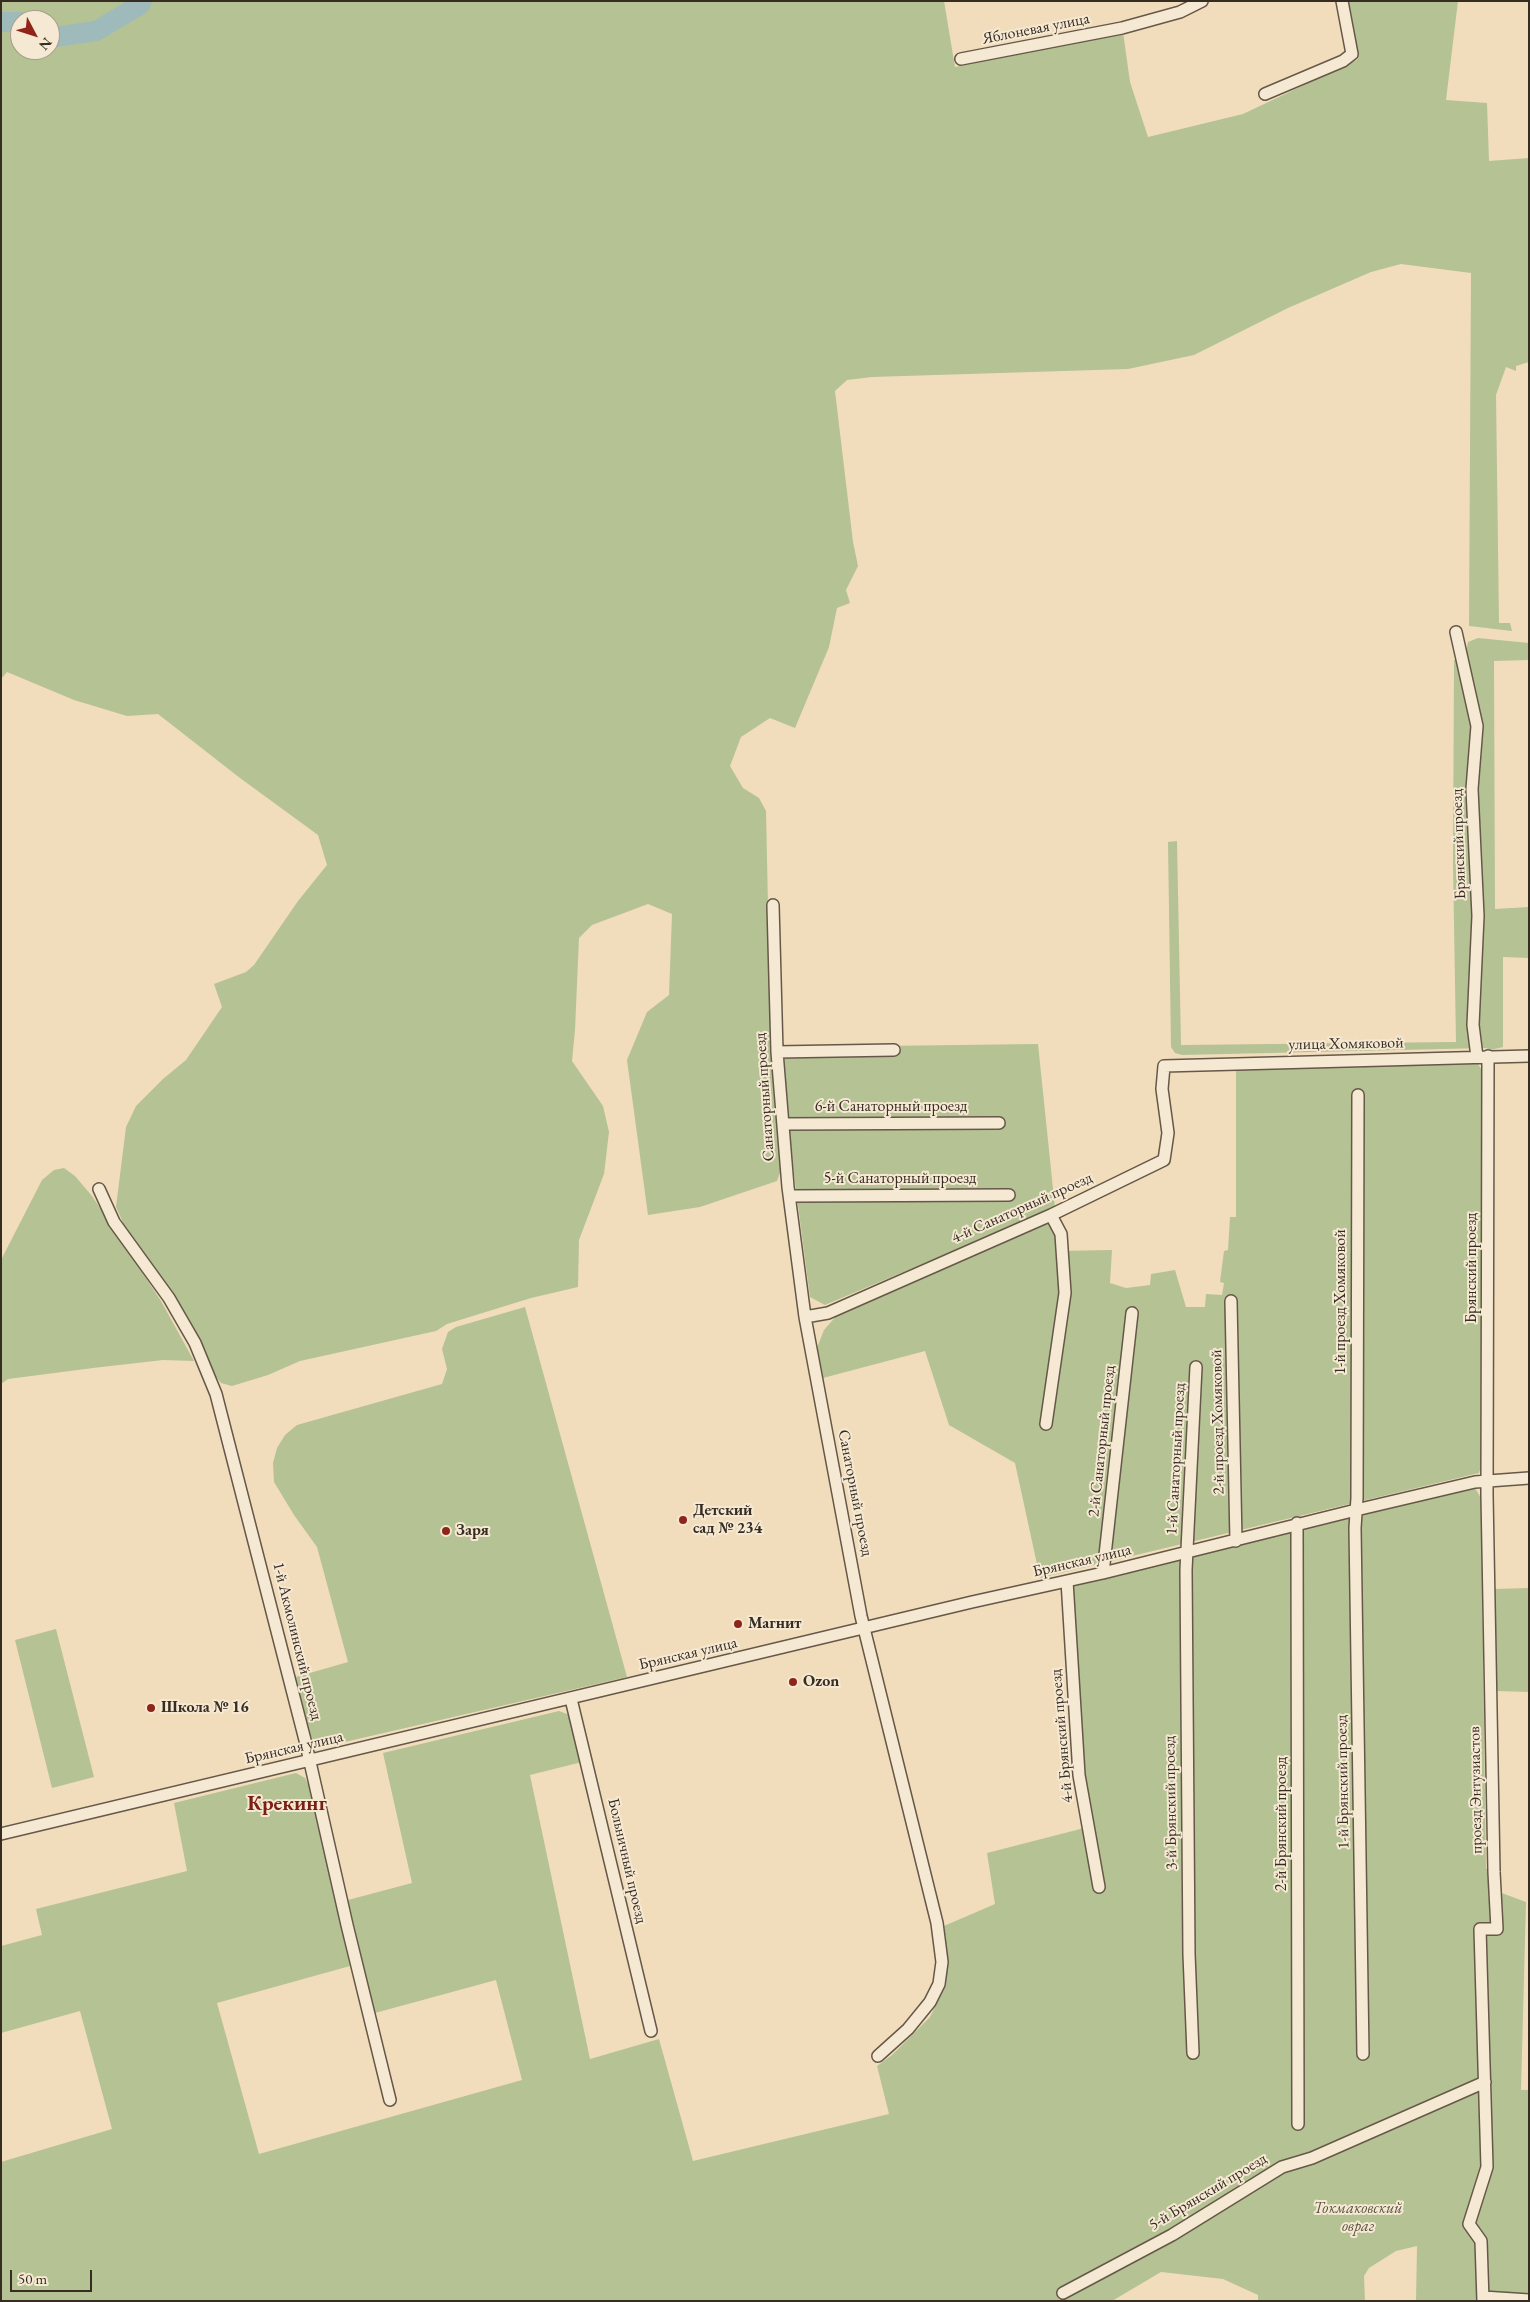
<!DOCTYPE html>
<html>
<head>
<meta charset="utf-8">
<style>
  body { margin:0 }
  #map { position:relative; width:1530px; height:2302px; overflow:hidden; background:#f1ddbc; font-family:"EB Garamond",serif }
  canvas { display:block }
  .frame { position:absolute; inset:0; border:2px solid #372c22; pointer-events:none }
  .north { position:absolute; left:10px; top:10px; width:50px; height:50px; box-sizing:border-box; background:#f6e9d3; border:1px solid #aa9d8c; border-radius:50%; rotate:130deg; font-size:14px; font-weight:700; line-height:20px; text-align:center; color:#372c22 }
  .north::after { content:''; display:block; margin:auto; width:18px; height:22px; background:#8f2418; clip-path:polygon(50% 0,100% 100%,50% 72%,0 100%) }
  .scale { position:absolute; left:10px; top:2270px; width:82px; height:22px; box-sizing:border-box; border:2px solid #372c22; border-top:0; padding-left:6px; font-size:15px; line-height:18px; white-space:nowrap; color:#372c22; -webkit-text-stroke:4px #f6e9d3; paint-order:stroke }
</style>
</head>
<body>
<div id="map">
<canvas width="1530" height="2302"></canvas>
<div class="frame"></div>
<div class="north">N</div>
<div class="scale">50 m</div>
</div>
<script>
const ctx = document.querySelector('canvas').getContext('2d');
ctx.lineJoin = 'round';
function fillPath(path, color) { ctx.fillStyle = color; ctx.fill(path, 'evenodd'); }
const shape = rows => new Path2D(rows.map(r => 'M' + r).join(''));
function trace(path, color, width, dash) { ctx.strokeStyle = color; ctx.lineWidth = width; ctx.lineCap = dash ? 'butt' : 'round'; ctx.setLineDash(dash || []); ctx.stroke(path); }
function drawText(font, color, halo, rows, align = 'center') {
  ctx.font = font + ' "EB Garamond",serif'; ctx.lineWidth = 4; ctx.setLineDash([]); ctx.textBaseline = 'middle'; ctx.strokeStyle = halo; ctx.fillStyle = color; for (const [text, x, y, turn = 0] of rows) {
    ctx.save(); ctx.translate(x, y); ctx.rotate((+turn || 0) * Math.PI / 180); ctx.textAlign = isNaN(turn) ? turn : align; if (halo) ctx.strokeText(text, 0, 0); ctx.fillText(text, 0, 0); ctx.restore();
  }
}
const green = shape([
  [1,1,944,1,955,67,1123,32,1130,82,1148,137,1243,114,1357,60,1347,1,1458,1,1446,100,1487,103,1489,161,1529,158,1529,362,1516,366,1516,371,1506,367,1496,395,1499,623,1510,623,1512,631,1469,626,1471,273,1401,264,1371,272,1288,308,1194,355,1128,369,872,377,847,380,835,391,853,542,858,566,846,590,850,603,837,608,829,647,795,728,770,718,741,737,730,766,743,788,759,798,766,811,771,1048,781,1170,777,1181,700,1207,648,1215,627,1060,647,1012,669,995,672,914,648,904,592,925,579,938,575,1030,572,1061,603,1106,609,1132,604,1174,579,1240,578,1287,531,1298,447,1324,436,1331,300,1361,268,1375,232,1386,221,1383,212,1372,176,1300,126,1229,116,1207,126,1127,136,1106,163,1079,186,1060,222,1007,214,984,246,972,254,965,298,901,327,865,318,835,240,778,158,714,127,716,74,700,7,672,1,679],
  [20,20,50,20,50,50,20,50],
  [1478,638,1529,643,1529,660,1494,661,1495,909,1529,907,1529,958,1503,957,1503,1047,1491,1050,1486,1048,1182,1055,1175,1053,1171,1047,1168,842,1177,841,1181,1045,1456,1042,1453,865,1454,660,1465,657,1468,642],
  [1038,1044,1055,1208,825,1305,810,1297,788,1129,783,1054,799,1047],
  [1476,1061,1483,1072,1481,1466,1479,1473,1040,1578,1015,1463,949,1425,925,1351,823,1378,817,1348,824,1330,838,1314,1059,1218,1059,1251,1112,1250,1110,1283,1126,1288,1150,1285,1151,1274,1175,1270,1186,1307,1205,1307,1206,1294,1222,1295,1224,1283,1220,1282,1224,1251,1228,1250,1230,1217,1236,1217,1236,1070],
  [64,1168,75,1176,92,1196,161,1301,194,1361,163,1360,93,1368,8,1379,1,1384,1,1260,42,1180,54,1170],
  [525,1307,627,1677,323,1747,315,1744,311,1736,296,1677,348,1662,317,1547,294,1515,274,1482,273,1463,277,1448,285,1435,297,1425,442,1384,447,1369,442,1349,448,1332,456,1327],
  [1475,1488,1481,1498,1486,1868,1499,1892,1526,1902,1521,2090,1529,2090,1529,2301,1416,2301,1417,2246,1396,2251,1369,2268,1364,2276,1365,2301,1258,2301,1258,2295,1223,2279,1161,2272,1112,2301,1,2301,1,2162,112,2129,80,2011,1,2033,1,1946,42,1935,36,1909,187,1871,174,1803,296,1773,305,1778,309,1786,350,1966,217,2003,259,2154,522,2080,496,1980,375,2013,348,1900,412,1883,383,1753,559,1711,567,1714,572,1719,582,1762,530,1775,590,2059,659,2039,693,2161,889,2114,877,2066,892,2055,930,2017,945,1986,948,1961,944,1926,995,1904,987,1853,1092,1826,1083,1772,1070,1586],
  [1529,1588,1529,1692,1496,1691,1495,1589],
  [56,1629,94,1777,52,1788,15,1640]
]);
const river = shape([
  [1,22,20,22],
  [50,34,55,37,96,31,140,5,142,1]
]);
const minor = shape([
  [961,59,1122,28,1180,12,1202,1],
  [1265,94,1343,61,1352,54,1342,1],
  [1456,632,1477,726,1472,789,1478,916,1473,1025,1477,1057],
  [773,905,777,1052,788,1187,805,1317,861,1616,937,1923,942,1962,939,1984,930,2002,908,2029,878,2056],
  [777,1052,894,1050],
  [1358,1095,1357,1498,1355,1528,1363,2054],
  [783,1124,999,1123],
  [99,1189,114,1222,169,1298,195,1343,216,1394,305,1740,347,1925,390,2100],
  [791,1196,1009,1195],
  [1231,1301,1236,1541],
  [805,1317,828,1313,1051,1215,1164,1160,1168,1133,1162,1089,1164,1066,1529,1056],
  [1046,1424,1065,1293,1061,1234,1051,1215],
  [1297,1523,1298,2124],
  [1103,1573,1132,1313],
  [1067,1581,1079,1775,1099,1887],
  [571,1699,651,2031],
  [1,1834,972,1602,1103,1573,1356,1510,1475,1482,1529,1478],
  [1193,2053,1189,1954,1186,1570,1196,1367],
  [1063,2293,1172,2235,1282,2167,1312,2158,1485,2082],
  [1483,2297,1529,2300],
  [1483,2301,1481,2241,1469,2224,1487,2167,1480,1929,1497,1929,1494,1872,1487,1495,1488,1056]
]);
const markers = [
  [683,1520,5,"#8f2418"],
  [446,1531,5,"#8f2418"],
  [738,1624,5,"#8f2418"],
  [793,1682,5,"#8f2418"],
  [151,1708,5,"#8f2418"]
];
const streetNames = [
  ["Яблоневая улица",1036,29,-11],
  ["Брянский проезд",1459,844,-92],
  ["улица Хомяковой",1346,1044,-1],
  ["Санаторный проезд",765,1097,-94],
  ["6-й Санаторный проезд",891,1107],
  ["5-й Санаторный проезд",900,1179],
  ["4-й Санаторный проезд",1022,1208,-24],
  ["Брянский проезд",1472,1268,-90],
  ["1-й проезд Хомяковой",1341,1302,-90],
  ["2-й проезд Хомяковой",1218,1422,-91],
  ["2-й Санаторный проезд",1102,1441,-84],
  ["1-й Санаторный проезд",1176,1459,-87],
  ["Санаторный проезд",855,1493,79],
  ["Брянская улица",1082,1561,-13],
  ["1-й Акмолинский проезд",297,1641,76],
  ["Брянская улица",688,1654,-13],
  ["4-й Брянский проезд",1062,1736,-95],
  ["Брянская улица",294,1748,-13],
  ["1-й Брянский проезд",1343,1782,-91],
  ["проезд Энтузиастов",1476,1790,-91],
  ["3-й Брянский проезд",1171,1803,-91],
  ["2-й Брянский проезд",1282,1824,-90],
  ["Больничный проезд",627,1861,77],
  ["5-й Брянский проезд",1208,2192,-31]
];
const poiNames = [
  ["Детский",693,1511],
  ["сад № 234",693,1529],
  ["Заря",456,1531],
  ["Магнит",748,1624],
  ["Ozon",803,1682],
  ["Школа № 16",161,1708]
];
const parkNames = [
  ["Токмаковский",1358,2209],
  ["овраг",1358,2227]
];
const districtNames = [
  ["Крекинг",287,1804]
];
fillPath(green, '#b5c294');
trace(river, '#9ebaba', 20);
trace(minor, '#665848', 14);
trace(minor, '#f6e9d3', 11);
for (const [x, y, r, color] of markers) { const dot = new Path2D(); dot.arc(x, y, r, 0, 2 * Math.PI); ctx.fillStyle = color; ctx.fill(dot); trace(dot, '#f6e9d3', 2); }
drawText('16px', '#372c22', '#f6e9d3', streetNames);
drawText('bold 16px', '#372c22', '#f6e9d3', poiNames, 'left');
drawText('italic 16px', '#56523e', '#f6e9d3', parkNames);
drawText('bold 21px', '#7a1f14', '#f6e9d3', districtNames);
</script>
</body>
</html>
